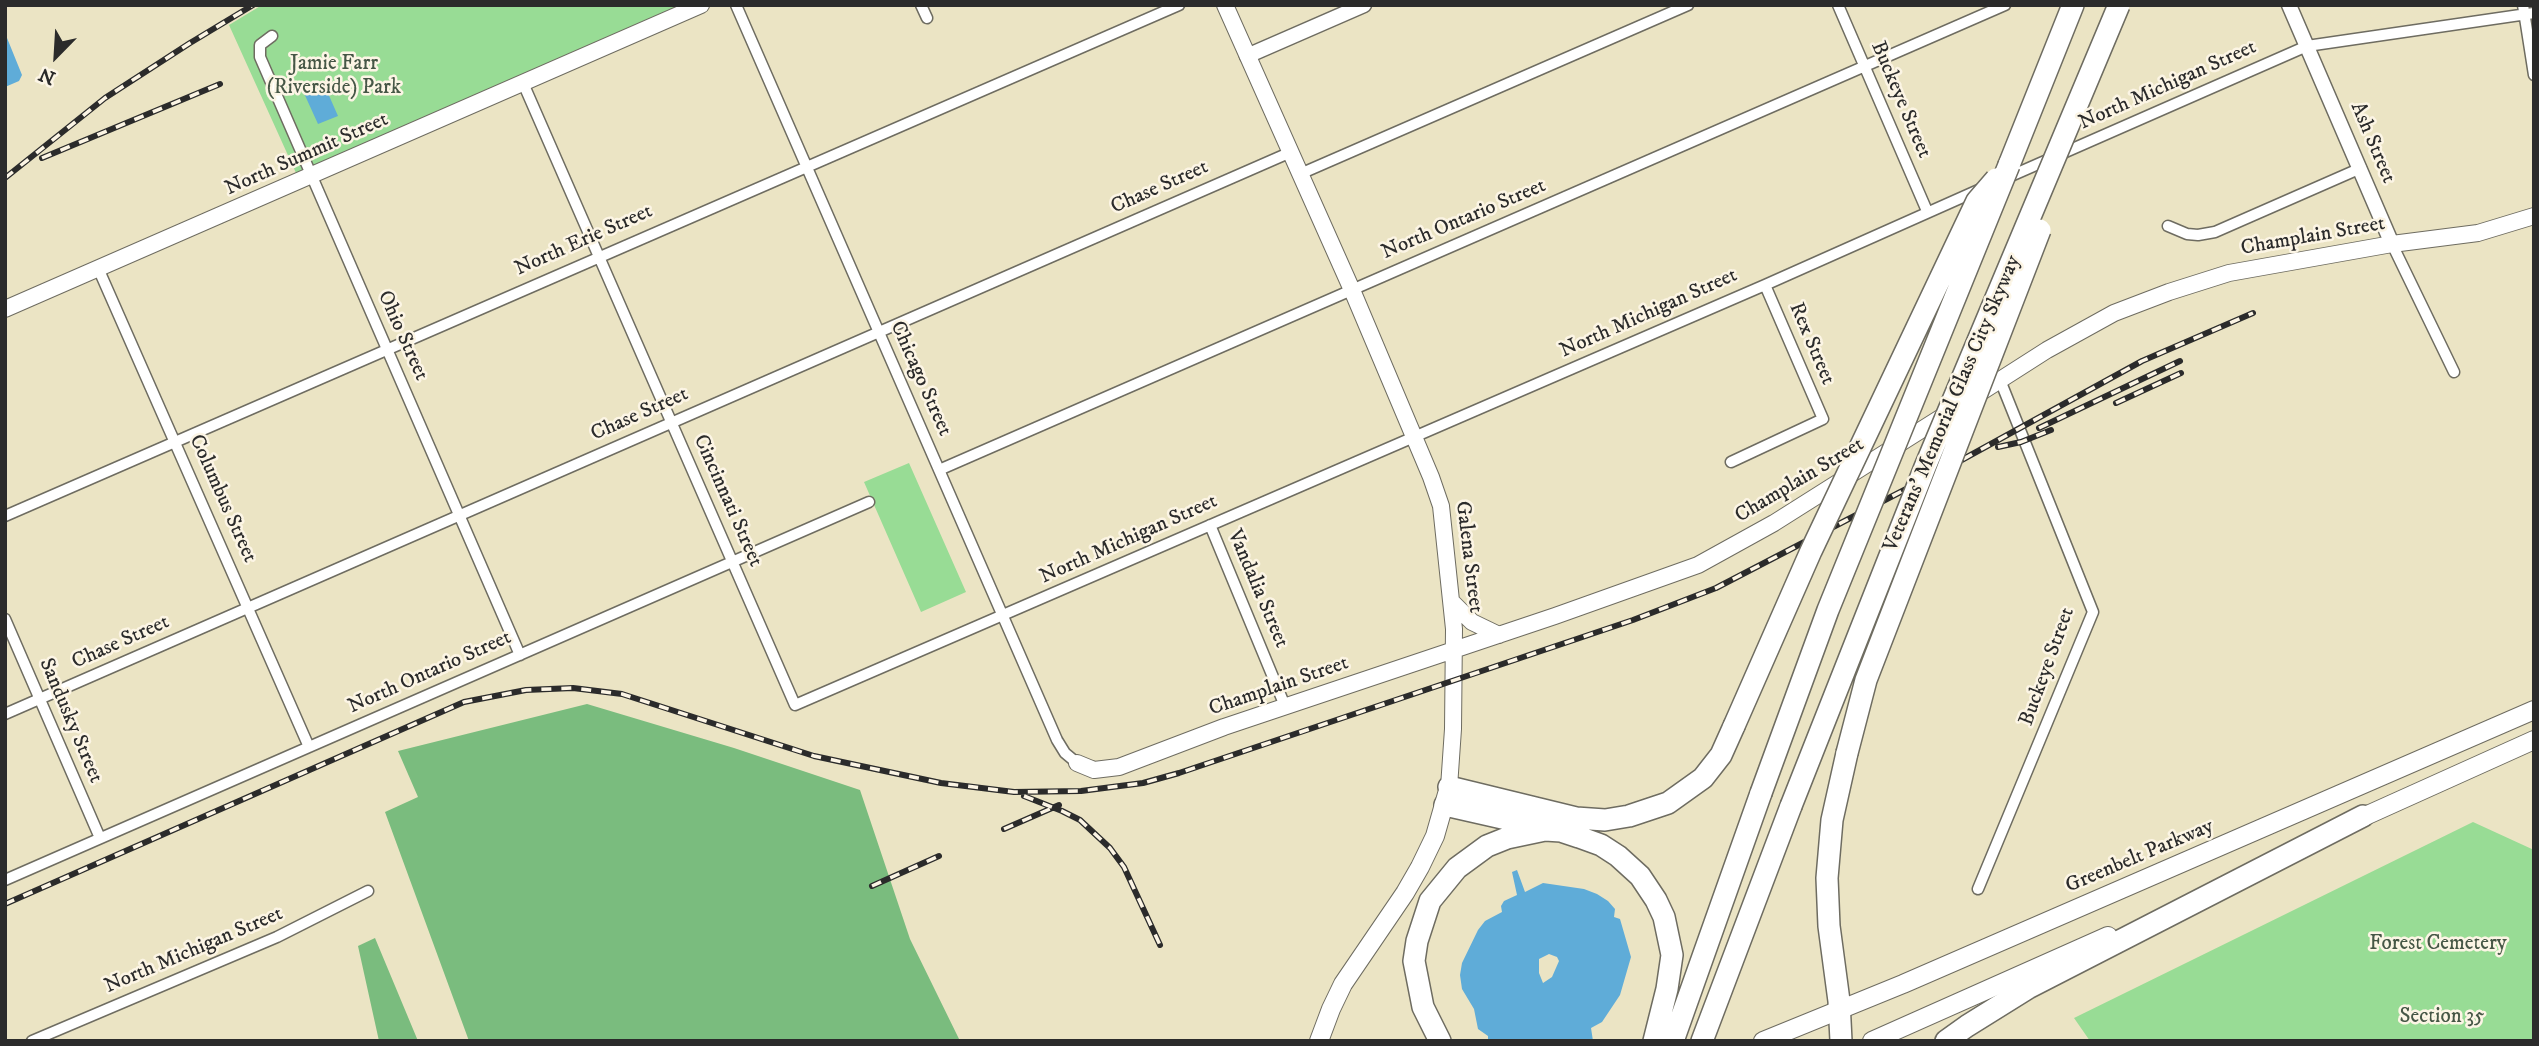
<!DOCTYPE html>
<html>
<head>
<meta charset="utf-8">
<style>
  body { margin:0 }
  #map { position:relative; width:2539px; height:1046px; overflow:hidden; background:#ebe4c4; font-family:"IM FELL DW Pica",serif }
  canvas { display:block }
  .frame { position:absolute; inset:0; border:7px solid #2b2b2b; pointer-events:none }
  .north { position:absolute; left:21px; top:21px; width:70px; height:70px; -webkit-text-stroke:5px #fcf5e5; paint-order:stroke; rotate:204deg; font-size:19px; font-weight:700; line-height:28px; text-align:center; color:#2b2b2b }
  .north::after { content:''; display:block; margin:auto; width:24px; height:32px; background:#2b2b2b; clip-path:polygon(50% 0,100% 100%,50% 72%,0 100%) }
</style>
</head>
<body>
<div id="map">
<canvas width="2539" height="1046"></canvas>
<div class="frame"></div>
<div class="north">N</div>
</div>
<script>
const ctx = document.querySelector('canvas').getContext('2d');
ctx.lineJoin = 'round';
function fillPath(path, color) { ctx.fillStyle = color; ctx.fill(path, 'evenodd'); }
const shape = rows => new Path2D(rows.map(r => 'M' + r).join(''));
function trace(path, color, width, dash) { ctx.strokeStyle = color; ctx.lineWidth = width; ctx.lineCap = dash ? 'butt' : 'round'; ctx.setLineDash(dash || []); ctx.stroke(path); }
function drawText(font, color, halo, rows, align = 'center') {
  ctx.font = font + ' "IM FELL DW Pica",serif'; ctx.lineWidth = 5; ctx.setLineDash([]); ctx.textBaseline = 'middle'; ctx.strokeStyle = halo; ctx.fillStyle = color; for (const [text, x, y, turn = 0] of rows) {
    ctx.save(); ctx.translate(x, y); ctx.rotate((+turn || 0) * Math.PI / 180); ctx.textAlign = isNaN(turn) ? turn : align; if (halo) ctx.strokeText(text, 0, 0); ctx.fillText(text, 0, 0); ctx.restore();
  }
}
const green = shape([
  [262,5,680,5,296,173,229,25],
  [909,463,966,592,921,612,864,482],
  [2473,822,2534,850,2534,1041,2090,1041,2074,1018]
]);
const forest = shape([
  [587,704,734,748,860,790,910,939,960,1041,469,1041,385,812,418,797,398,751],
  [375,938,418,1041,379,1041,358,946]
]);
const water = shape([
  [5,33,22,75,19,81,5,87],
  [323,82,338,116,318,124,303,91],
  [1517,870,1525,892,1543,883,1584,889,1597,894,1608,901,1615,909,1614,917,1620,919,1631,957,1620,995,1602,1022,1591,1028,1593,1041,1488,1041,1488,1036,1478,1029,1474,1009,1462,989,1460,975,1462,963,1478,930,1485,921,1502,912,1501,906,1504,901,1517,895,1512,872],
  [1549,954,1557,957,1559,961,1552,977,1543,983,1539,973,1539,959]
]);
const minor = shape([
  [736,5,1057,740,1065,753,1077,763],
  [921,5,927,18],
  [1838,5,1927,211],
  [2523,5,2534,75],
  [272,36,260,45,260,57,520,655],
  [523,83,795,705,1765,285,1983,188],
  [1300,174,1688,5],
  [2004,179,2307,46,2534,13],
  [2168,226,2187,234,2198,235,2215,232,2361,168],
  [2392,244,2454,372],
  [98,268,309,747],
  [1731,462,1823,419,1765,285],
  [939,470,2005,5],
  [5,516,1179,5],
  [1210,525,1285,706],
  [5,619,100,838],
  [5,714,1291,152],
  [5,880,869,502],
  [1978,889,2093,612,2000,380],
  [32,1041,277,937,368,891]
]);
const tertiary = shape([
  [2289,5,2392,244],
  [1247,56,1364,5]
]);
const secondary = shape([
  [1225,5,1352,290,1431,477,1441,506,1454,629,1453,729,1449,787],
  [5,309,701,5],
  [1975,396,2047,350,2114,313,2169,292,2229,273,2392,244,2478,233,2534,216],
  [1452,602,1472,622,1499,635],
  [1077,763,1094,770,1119,767,1224,727,1555,616,1698,565,1774,523,1948,413]
]);
const primary = shape([
  [2352,822,2534,740],
  [1319,1041,1331,1009,1343,984,1405,893,1420,867,1435,836,1447,794],
  [1763,1041,1903,984,2534,710],
  [1872,1041,2108,936]
]);
const motorway = shape([
  [2009,165,2073,5],
  [1449,787,1576,818,1605,820,1629,816,1668,803,1703,778,1721,755,1734,726],
  [1445,805,1542,827],
  [1440,1041,1423,1007,1414,961,1417,941,1430,901,1457,868,1487,846,1507,838,1545,830,1561,831,1579,837,1601,845,1618,856,1640,876,1656,900,1664,917,1672,955,1667,989,1654,1041],
  [1673,1041,1761,793],
  [1702,1041,1791,806],
  [1841,1041,1839,1001,1829,926,1827,878,1832,820,1847,753],
  [1946,1041,1967,1026,2028,988,2363,816]
]);
const rail = shape([
  [42,158,220,84],
  [5,178,105,98,190,43,253,5],
  [2116,403,2181,373],
  [2039,428,2180,361],
  [1998,447,2021,442,2051,430],
  [1024,796,1062,811,1080,820,1110,848,1124,867,1160,945],
  [1004,829,1059,805],
  [872,886,939,856],
  [5,904,464,702,526,690,573,688,622,694,814,756,941,783,1014,792,1081,791,1143,783,1179,773,1633,620,1716,588,1958,462,2142,361,2253,313]
]);
const motorwayBridge = shape([
  [1734,726,1811,551,1977,201,1996,179],
  [1847,753,1866,680,2040,230],
  [1761,793,1828,610,2009,165],
  [1791,806,1925,467,2119,5]
]);
const parkNames = [
  ["Jamie Farr",334,65],
  ["(Riverside) Park",334,89],
  ["Forest Cemetery",2438,945],
  ["Section 35",2442,1018]
];
const streetNames = [
  ["North Michigan Street",2168,86,-24],
  ["Buckeye Street",1900,100,67],
  ["Ash Street",2372,143,67],
  ["North Summit Street",307,155,-24],
  ["Chase Street",1160,188,-24],
  ["North Ontario Street",1464,220,-23],
  ["Champlain Street",2313,237,-10],
  ["North Erie Street",584,241,-24],
  ["North Michigan Street",1649,314,-24],
  ["Ohio Street",402,336,66],
  ["Rex Street",1811,344,67],
  ["Chicago Street",920,379,66],
  ["Veterans' Memorial Glass City Skyway",1953,404,-67],
  ["Chase Street",640,415,-24],
  ["Champlain Street",1800,481,-31],
  ["Columbus Street",222,499,66],
  ["Cincinnati Street",727,501,66],
  ["North Michigan Street",1129,540,-24],
  ["Galena Street",1468,557,83],
  ["Vandalia Street",1257,589,67],
  ["Chase Street",121,643,-24],
  ["Buckeye Street",2048,667,-70],
  ["North Ontario Street",430,673,-24],
  ["Champlain Street",1279,687,-19],
  ["Sandusky Street",70,721,67],
  ["Greenbelt Parkway",2140,857,-23],
  ["North Michigan Street",194,951,-23]
];
fillPath(green, '#98dc95');
fillPath(forest, '#7abc7e');
fillPath(water, '#5facd8');
trace(minor, '#6e6c61', 13);
trace(tertiary, '#6e6c61', 17);
trace(secondary, '#6e6c61', 18);
trace(primary, '#6e6c61', 20);
trace(motorway, '#6e6c61', 24);
trace(minor, '#fff', 10);
trace(tertiary, '#fff', 14);
trace(secondary, '#fff', 16);
trace(primary, '#fff', 18);
trace(motorway, '#fff', 21);
trace(rail, '#2b2b2b', 6);
trace(rail, '#fcf5e5', 3.5, [10]);
trace(motorwayBridge, '#6e6c61', 24, []);
trace(motorwayBridge, '#fff', 21);
drawText('21px', '#465746', '#fcf5e5', parkNames);
drawText('21px', '#2b2b2b', '#fcf5e5', streetNames);
</script>
</body>
</html>
